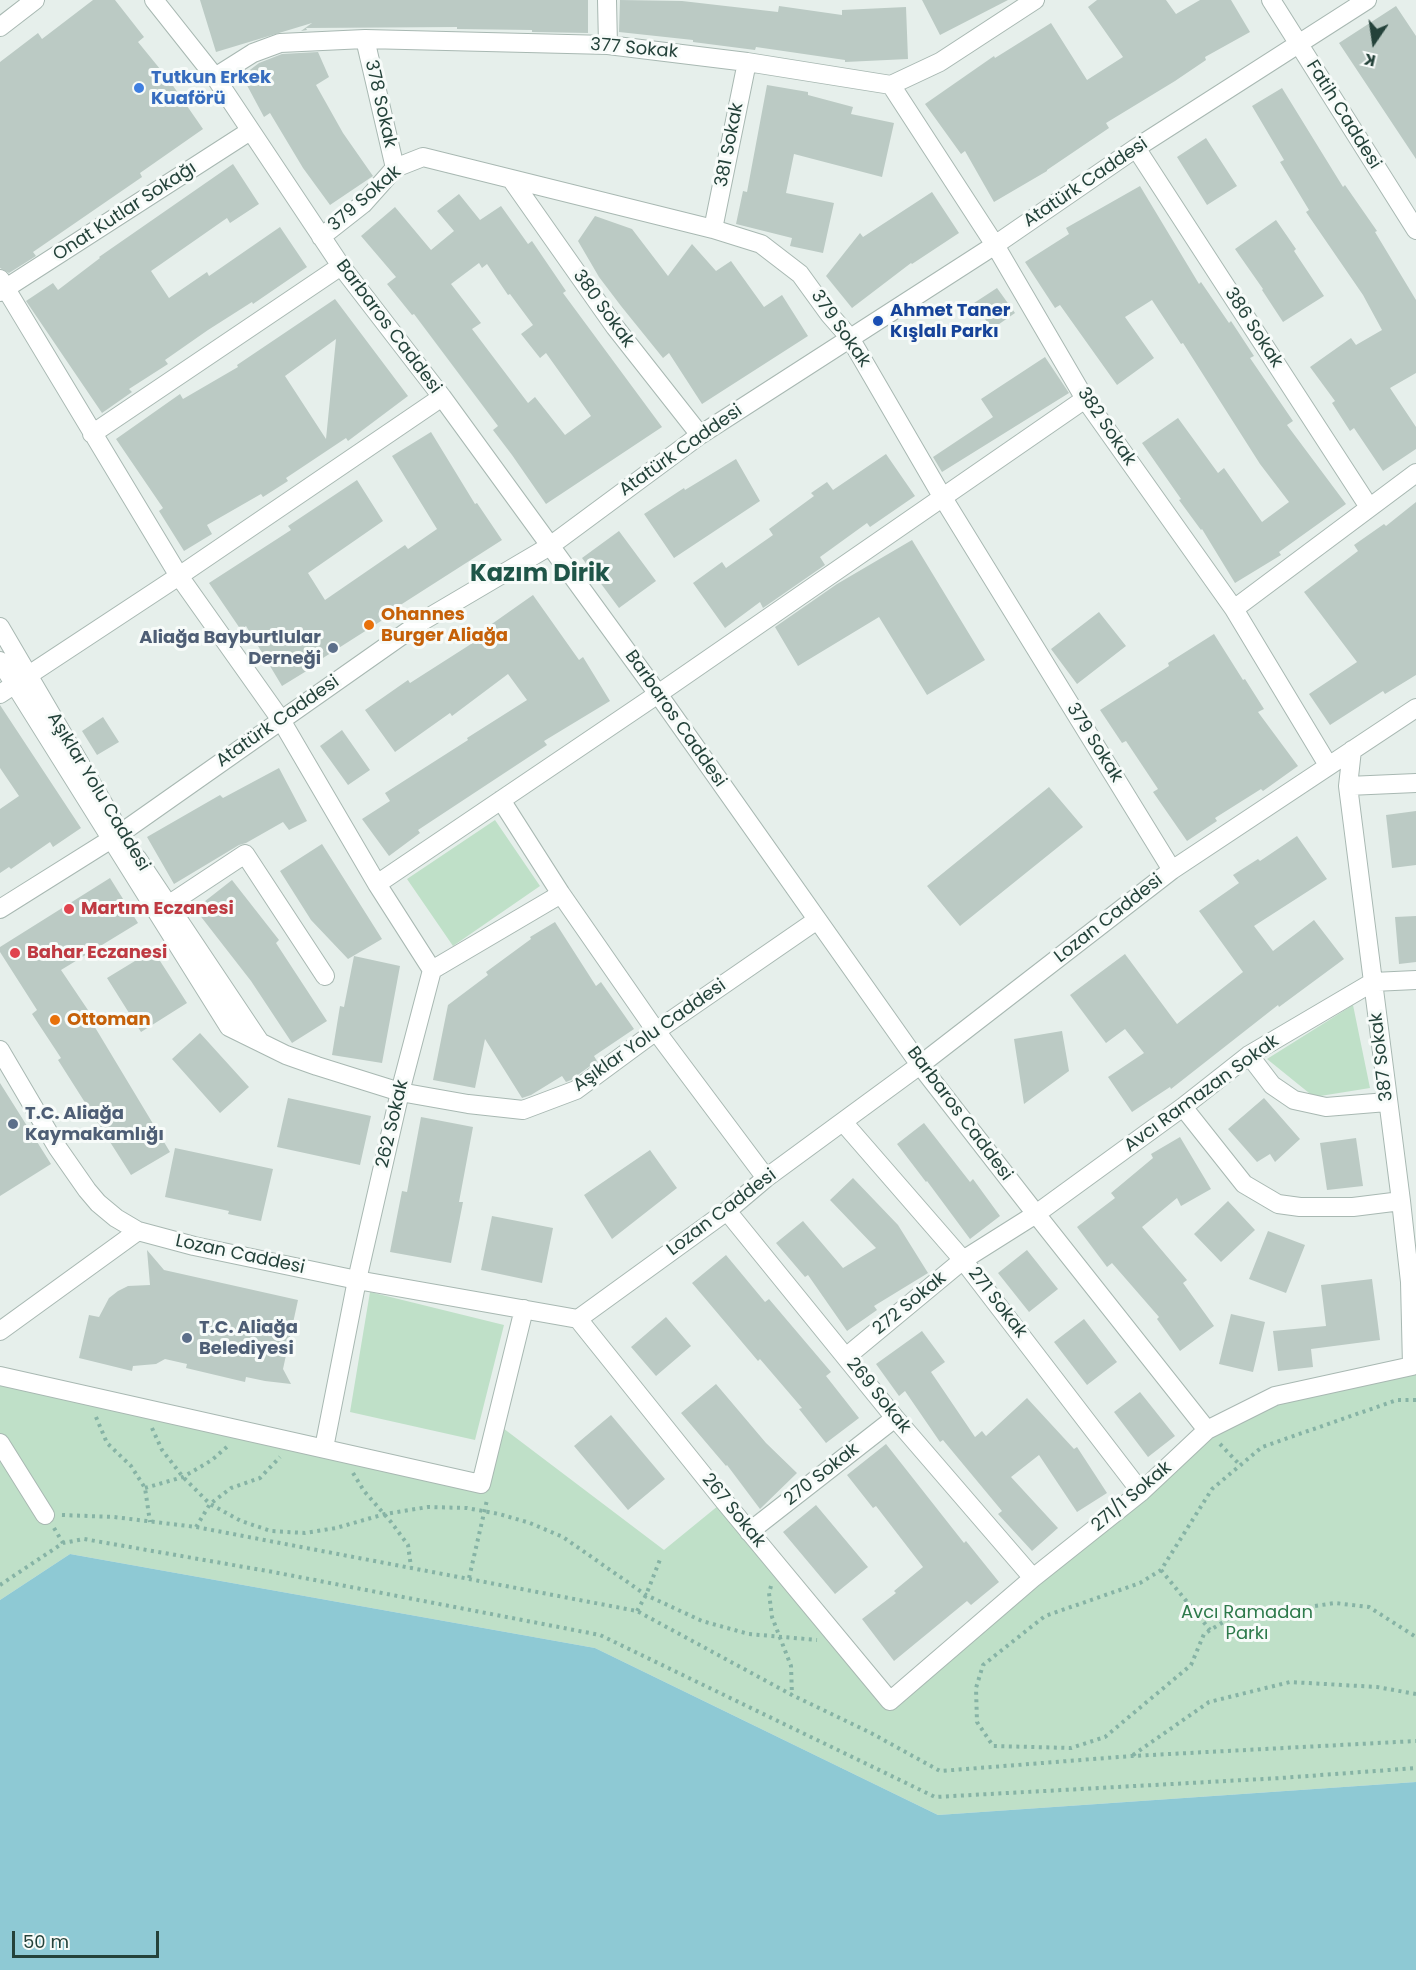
<!DOCTYPE html>
<html>
<head>
<meta charset="utf-8">
<style>
  body { margin:0 }
  #map { position:relative; width:1416px; height:1970px; overflow:hidden; background:#e6efeb; font-family:Poppins,sans-serif }
  canvas { display:block }
  .north { position:absolute; left:1344px; top:12px; width:60px; height:60px; -webkit-text-stroke:4px #f7fbf9; paint-order:stroke; rotate:193deg; font-size:16px; font-weight:700; line-height:24px; text-align:center; color:#24423a }
  .north::after { content:''; display:block; margin:auto; width:21px; height:27px; background:#24423a; clip-path:polygon(50% 0,100% 100%,50% 72%,0 100%) }
  .scale { position:absolute; left:12px; top:1931px; width:147px; height:27px; box-sizing:border-box; border:3px solid #24423a; border-top:0; padding-left:8px; font-size:18px; line-height:21px; white-space:nowrap; color:#24423a; -webkit-text-stroke:4px #f7fbf9; paint-order:stroke }
</style>
</head>
<body>
<div id="map">
<canvas width="1416" height="1970"></canvas>
<div class="north">K</div>
<div class="scale">50 m</div>
</div>
<script>
const ctx = document.querySelector('canvas').getContext('2d');
ctx.lineJoin = 'round';
function fillPath(path, color) { ctx.fillStyle = color; ctx.fill(path, 'evenodd'); }
const shape = rows => new Path2D(rows.map(r => 'M' + r).join(''));
function trace(path, color, width, dash) { ctx.strokeStyle = color; ctx.lineWidth = width; ctx.lineCap = dash ? 'butt' : 'round'; ctx.setLineDash(dash || []); ctx.stroke(path); }
function drawText(font, color, halo, rows, align = 'center') {
  ctx.font = font + ' Poppins,sans-serif'; ctx.lineWidth = 6; ctx.setLineDash([]); ctx.textBaseline = 'middle'; ctx.strokeStyle = halo; ctx.fillStyle = color; for (const [text, x, y, turn = 0] of rows) {
    ctx.save(); ctx.translate(x, y); ctx.rotate((+turn || 0) * Math.PI / 180); ctx.textAlign = isNaN(turn) ? turn : align; if (halo) ctx.strokeText(text, 0, 0); ctx.fillText(text, 0, 0); ctx.restore();
  }
}
const green = shape([
  [495,820,540,886,453,946,407,879],
  [1353,1005,1370,1088,1314,1097,1267,1059],
  [1416,1281,1416,1782,938,1815,595,1648,70,1554,0,1600,0,1376,481,1484,495,1422,664,1550,724,1501,890,1701,1207,1430,1275,1396,1411,1366],
  [370,1292,504,1325,475,1440,350,1412]
]);
const water = shape([
  [70,1554,595,1648,938,1815,1416,1782,1416,1970,0,1970,0,1600]
]);
const building = shape([
  [93,0,115,0,144,37,138,42,169,80,203,129,140,173,142,177,33,252,36,256,9,273,0,268,0,62,38,33,42,39],
  [200,0,588,0,588,33,532,32,532,30,457,29,457,27,306,28,307,30,301,31,312,23,216,52],
  [620,0,682,1,778,12,779,6,842,15,842,10,906,7,908,59,845,62,845,60,756,47,755,50,693,42,693,40,619,32],
  [922,0,1008,0,940,35],
  [1097,0,1166,0,1176,14,1200,0,1231,0,1250,32,1205,57,1206,60,1175,81,1106,123,1109,128,1047,170,1047,171,994,202,965,151,961,154,925,104,994,56,995,58,1051,23,1087,80,1123,57,1088,7],
  [1396,6,1416,36,1416,159,1339,43],
  [318,52,329,77,316,85,343,133,373,176,330,205,303,168,270,113,264,117,242,76,259,63,282,54],
  [767,85,808,92,808,95,853,107,851,114,894,123,882,177,794,154,786,193,834,203,823,253,790,246,792,238,736,224,743,191,747,192],
  [1282,88,1343,187,1345,185,1377,231,1375,232,1416,300,1416,373,1390,388,1416,427,1416,449,1383,471,1354,428,1350,431,1332,403,1335,401,1310,367,1351,338,1356,345,1382,330,1363,295,1306,212,1309,210,1280,162,1284,160,1252,106],
  [1206,138,1237,186,1207,205,1177,157],
  [233,164,259,204,230,223,227,218,151,271,169,298,207,272,209,276,280,227,307,267,253,304,252,302,208,330,165,360,168,364,129,389,132,392,102,413,26,301,53,283,58,290,100,258,99,257],
  [1140,186,1199,284,1201,282,1229,323,1231,321,1254,356,1250,358,1293,421,1287,425,1346,504,1279,552,1281,555,1235,583,1202,529,1201,530,1179,500,1181,499,1142,443,1178,418,1218,473,1224,468,1262,522,1289,502,1260,464,1183,343,1181,344,1152,300,1125,317,1154,358,1117,385,1060,305,1055,308,1025,262,1069,234,1066,228],
  [932,192,959,233,912,264,911,263,852,308,826,276,860,233,863,237],
  [459,194,480,220,501,206,528,244,532,241,566,291,563,293,662,427,546,504,512,455,493,430,498,426,414,314,412,315,387,284,396,277,361,236,395,207,431,250,454,231,437,211],
  [479,263,482,268,487,264,508,295,510,294,533,325,521,334,540,358,546,353,591,416,565,435,535,397,528,403,472,329,481,323,451,284],
  [595,216,632,229,668,276,692,244,716,271,731,261,764,307,782,295,808,336,702,404,669,353,663,358,621,306,599,277,578,241],
  [1276,220,1296,249,1294,251,1324,296,1283,322,1262,290,1263,289,1235,249],
  [997,288,1015,313,992,329,974,303],
  [335,299,408,396,348,441,346,438,286,478,288,481,263,497,261,494,207,525,212,534,184,551,159,511,163,508,116,439,180,394,183,399,238,367,237,365],
  [336,339,326,439,285,376],
  [1045,357,1069,393,942,472,933,457,993,417,981,399],
  [431,432,475,504,477,503,502,540,391,611,392,614,312,665,313,667,282,686,246,626,241,630,209,583,291,530,288,526,357,480,383,521,308,573,325,600,405,545,408,549,437,529,392,456],
  [886,454,915,496,870,527,867,523,820,557,825,565,763,608,760,602,725,628,693,583,722,562,726,568,773,535,769,529,814,496,811,493,827,482,833,490],
  [736,459,760,501,674,558,644,514,684,488,685,490],
  [1416,502,1416,675,1385,694,1383,691,1330,725,1309,694,1357,662,1304,592,1358,551,1354,545,1384,524,1386,526],
  [619,531,656,581,619,608,582,558],
  [912,540,985,660,927,695,879,617,798,666,775,627,837,584],
  [533,595,579,660,583,657,610,701,544,741,547,745,418,830,420,833,389,856,362,819,390,801,385,793,468,740,467,738,527,700,508,674,452,716,450,713,395,752,365,710,408,680,410,683,482,637,479,633],
  [1099,612,1126,646,1077,684,1051,649],
  [1214,634,1243,680,1245,679,1264,709,1258,712,1298,766,1263,791,1261,789,1215,818,1217,821,1187,841,1153,792,1158,789,1126,741,1122,743,1100,710,1169,666,1168,663],
  [0,705,81,828,53,847,50,842,11,869,9,867,0,873,0,809,19,796,0,768],
  [103,717,119,742,97,755,82,731],
  [342,730,370,770,348,785,320,746],
  [279,768,307,821,289,830,283,822,246,843,239,845,174,884,147,837,220,795,223,798],
  [1049,787,1083,827,960,926,927,886],
  [1416,811,1416,865,1392,868,1386,815],
  [1297,836,1327,879,1254,926,1273,951,1314,920,1344,959,1279,1007,1278,1005,1171,1089,1170,1087,1132,1112,1108,1077,1144,1053,1125,1029,1106,1043,1070,995,1125,954,1177,1024,1243,972,1199,911,1239,883,1233,875,1258,859,1260,861],
  [322,844,382,939,348,959,311,920,280,871],
  [110,878,138,923,61,970,96,1022,93,1024,170,1152,131,1175,58,1060,61,1058,32,1014,37,1010,0,952,0,947],
  [232,880,279,940,276,943,327,1021,292,1043,251,981,195,909],
  [1416,916,1416,962,1399,964,1395,917],
  [555,922,596,986,601,982,634,1029,594,1056,597,1061,571,1080,566,1082,562,1076,531,1095,522,1098,485,1039,475,1088,433,1080,448,1005,488,975,486,972,531,939,530,937],
  [153,950,187,1003,141,1032,107,978],
  [354,956,400,966,382,1063,332,1055,340,1006,344,1007],
  [1062,1031,1069,1071,1024,1104,1014,1039],
  [200,1033,249,1087,220,1113,172,1059],
  [0,1083,51,1164,0,1196],
  [288,1098,371,1116,360,1165,277,1147],
  [1264,1098,1300,1139,1275,1162,1270,1154,1257,1162,1228,1129],
  [421,1117,473,1127,459,1202,463,1202,451,1263,390,1252,402,1191,407,1192],
  [924,1123,970,1182,973,1179,1000,1216,970,1239,927,1181,926,1182,897,1144],
  [1180,1137,1211,1189,1181,1206,1177,1198,1142,1227,1187,1280,1183,1283,1214,1326,1180,1351,1157,1319,1159,1317,1112,1263,1107,1267,1077,1227,1115,1198,1111,1193,1153,1158,1151,1154],
  [1356,1138,1363,1186,1327,1190,1320,1143],
  [175,1148,273,1169,261,1221,228,1214,229,1211,165,1197],
  [650,1150,677,1188,612,1239,584,1195],
  [853,1178,898,1225,928,1273,874,1306,877,1310,847,1331,808,1275,805,1277,776,1243,803,1221,843,1268,876,1248,830,1200],
  [1228,1201,1255,1230,1221,1262,1194,1234],
  [492,1216,553,1228,542,1283,481,1270],
  [1268,1231,1305,1245,1286,1293,1249,1279],
  [147,1250,164,1270,298,1300,283,1369,291,1384,265,1381,246,1377,245,1382,186,1368,187,1364,165,1359,156,1364,133,1366,132,1371,79,1358,89,1315,99,1317,109,1298,118,1291,128,1286,150,1285],
  [1027,1250,1058,1289,1029,1312,998,1273],
  [726,1255,765,1302,769,1299,831,1372,826,1376,859,1418,826,1443,799,1409,802,1408,760,1359,758,1361,692,1283],
  [1372,1279,1380,1340,1311,1349,1313,1367,1278,1371,1273,1331,1326,1326,1321,1285],
  [1231,1314,1265,1322,1253,1372,1219,1364],
  [666,1317,691,1346,656,1376,631,1347],
  [1084,1319,1117,1362,1087,1385,1054,1342],
  [922,1331,945,1362,931,1372,975,1437,982,1431,986,1436,1027,1398,1074,1449,1077,1447,1107,1493,1077,1512,1039,1455,1011,1477,1058,1528,1032,1551,998,1514,1002,1511,943,1440,940,1442,905,1391,899,1396,876,1364],
  [716,1384,766,1443,797,1473,760,1509,727,1465,726,1466,681,1413],
  [1140,1392,1175,1436,1148,1457,1114,1412],
  [611,1415,665,1479,628,1510,574,1446],
  [886,1444,964,1543,966,1541,999,1582,971,1605,967,1601,894,1661,862,1619,896,1593,894,1591,923,1567,876,1506,873,1508,847,1475],
  [816,1505,868,1567,835,1594,783,1532]
]);
const path = shape([
  [1416,1400,1397,1400,1262,1447,1212,1489,1161,1570,1140,1583,1045,1616,983,1665,976,1688,977,1722,993,1746,1071,1748,1105,1737,1191,1665,1204,1634,1228,1619,1335,1603,1369,1607,1416,1637],
  [96,1417,107,1443,131,1466,145,1488,150,1522],
  [152,1428,162,1450,183,1477,210,1504,241,1521,271,1531,305,1533,336,1528,385,1514,428,1507,467,1508,499,1514,530,1523,563,1537,646,1595,702,1621,749,1634,817,1640],
  [1220,1444,1240,1465],
  [353,1473,364,1491,391,1522,408,1545,411,1567],
  [145,1488,183,1477,212,1460,229,1445],
  [62,1515,114,1517,196,1527,637,1611,792,1695,871,1733,940,1771,1132,1756,1416,1741],
  [196,1527,210,1504,231,1488,260,1478,280,1457],
  [54,1528,63,1543],
  [1161,1570,1210,1630],
  [469,1578,487,1500],
  [0,1585,63,1543,84,1539,273,1572,600,1635,935,1797,1281,1778,1416,1768],
  [771,1586,769,1593,772,1617,791,1666,792,1695],
  [637,1611,646,1595,661,1557],
  [1133,1755,1209,1702,1290,1682,1377,1687,1416,1694]
]);
const minor = shape([
  [154,0,215,77,341,266,442,397,658,694,920,1065,1036,1214,1207,1430],
  [607,0,608,45],
  [1271,0,1416,230],
  [0,27,35,0],
  [365,39,395,168],
  [215,77,253,53,280,43,365,39,608,45,747,62,891,85,940,62,1035,0],
  [891,85,995,245,1085,399,1234,609,1328,765],
  [1136,148,1369,507],
  [511,179,615,327,700,435],
  [713,229,747,62],
  [321,237,363,204,395,168,423,157,713,229,761,244,800,274,829,314,850,338,943,498,1172,870],
  [0,279,179,576,281,720,377,884,432,970,561,894],
  [0,292,250,131],
  [92,434,341,266],
  [1234,609,1416,473],
  [0,627,113,820],
  [0,661,229,1027,286,1055,317,1066,400,1092,468,1104,523,1110,576,1090,656,1031,817,920],
  [0,694,179,576,442,397],
  [1348,786,1416,783],
  [501,800,561,894,656,1031,766,1178],
  [137,858,260,1042],
  [377,884,658,694,1085,399],
  [168,905,245,854,325,976],
  [0,909,121,833,421,622,550,546,700,435,995,245,1136,148,1367,0],
  [0,1050,57,1147,87,1190,98,1203,116,1218,138,1231,194,1246,357,1280,578,1319,727,1211,766,1178,920,1065,1172,870,1416,708],
  [1249,1055,1272,1085,1294,1100,1326,1107,1387,1102],
  [1183,1107,1244,1184,1278,1204,1300,1207,1353,1207,1401,1201],
  [843,1122,963,1260,1141,1492],
  [727,1211,895,1418,1033,1578],
  [578,1319,724,1501,890,1701,1033,1578,1141,1492,1207,1430,1275,1396,1412,1366,1410,1282,1401,1201,1348,786,1352,750],
  [0,1331,138,1231],
  [846,1357,963,1260,1036,1214,1183,1107,1249,1055,1373,982,1416,980],
  [0,1376,481,1484,524,1309],
  [0,1443,45,1515],
  [324,1448,357,1280,400,1092,432,970],
  [749,1532,895,1418]
]);
const markers = [
  [139,88,6,"#3f7fe0"],
  [878,321,6,"#1a4fb4"],
  [369,625,6,"#e8710a"],
  [333,648,6,"#5c6f8a"],
  [69,909,6,"#e0444e"],
  [15,953,6,"#e0444e"],
  [55,1020,6,"#e8710a"],
  [13,1124,6,"#5c6f8a"],
  [187,1338,6,"#5c6f8a"]
];
const streetNames = [
  ["377 Sokak",634,49,5],
  ["378 Sokak",380,104,77],
  ["Fatih Caddesi",1343,115,58],
  ["381 Sokak",730,145,-79],
  ["Atatürk Caddesi",1086,183,-34],
  ["379 Sokak",365,199,-41],
  ["Onat Kutlar Sokağı",125,212,-33],
  ["380 Sokak",603,309,54],
  ["Barbaros Caddesi",388,327,53],
  ["386 Sokak",1253,328,57],
  ["379 Sokak",840,329,55],
  ["382 Sokak",1106,427,56],
  ["Atatürk Caddesi",681,451,-35],
  ["Barbaros Caddesi",675,719,55],
  ["Atatürk Caddesi",278,722,-35],
  ["379 Sokak",1094,743,58],
  ["Aşıklar Yolu Caddesi",98,792,59],
  ["Lozan Caddesi",1109,919,-38],
  ["Aşıklar Yolu Caddesi",650,1036,-35],
  ["387 Sokak",1382,1057,-97],
  ["Avcı Ramazan Sokak",1202,1094,-36],
  ["Barbaros Caddesi",959,1114,53],
  ["262 Sokak",393,1124,-77],
  ["Lozan Caddesi",722,1213,-37],
  ["Lozan Caddesi",240,1255,12],
  ["271 Sokak",997,1303,52],
  ["272 Sokak",910,1304,-39],
  ["269 Sokak",878,1396,51],
  ["270 Sokak",822,1475,-38],
  ["271/1 Sokak",1132,1497,-40],
  ["267 Sokak",733,1511,51]
];
const shopNames = [
  ["Tutkun Erkek",151,78],
  ["Kuaförü",151,99]
];
const transitNames = [
  ["Ahmet Taner",890,311],
  ["Kışlalı Parkı",890,332]
];
const foodNames = [
  ["Ohannes",381,615],
  ["Burger Aliağa",381,636],
  ["Ottoman",67,1020]
];
const serviceNames = [
  ["Aliağa Bayburtlular",321,638,"right"],
  ["Derneği",321,659,"right"],
  ["T.C. Aliağa",25,1114],
  ["Kaymakamlığı",25,1135],
  ["T.C. Aliağa",199,1328],
  ["Belediyesi",199,1349]
];
const healthNames = [
  ["Martım Eczanesi",81,909],
  ["Bahar Eczanesi",27,953]
];
const parkNames = [
  ["Avcı Ramadan",1247,1613],
  ["Parkı",1247,1634]
];
const districtNames = [
  ["Kazım Dirik",540,575]
];
fillPath(green, '#bfe0c8');
fillPath(water, '#8ec9d4');
fillPath(building, '#bbcac4');
trace(minor, '#a8b8b2', 20);
trace(path, '#86b3a5', 4, [3, 4.5]);
trace(minor, '#fff', 18);
for (const [x, y, r, color] of markers) { const dot = new Path2D(); dot.arc(x, y, r, 0, 2 * Math.PI); ctx.fillStyle = color; ctx.fill(dot); trace(dot, '#f7fbf9', 2); }
drawText('18px', '#24423a', '#f7fbf9', streetNames);
drawText('bold 18px', '#366cbe', '#f7fbf9', shopNames, 'left');
drawText('bold 18px', '#164399', '#f7fbf9', transitNames, 'left');
drawText('bold 18px', '#c56008', '#f7fbf9', foodNames, 'left');
drawText('bold 18px', '#4e5e75', '#f7fbf9', serviceNames, 'left');
drawText('bold 18px', '#be3a42', '#f7fbf9', healthNames, 'left');
drawText('18px', '#2d7a4b', '#f7fbf9', parkNames);
drawText('bold 24px', '#1f5548', '#f7fbf9', districtNames);
</script>
</body>
</html>
